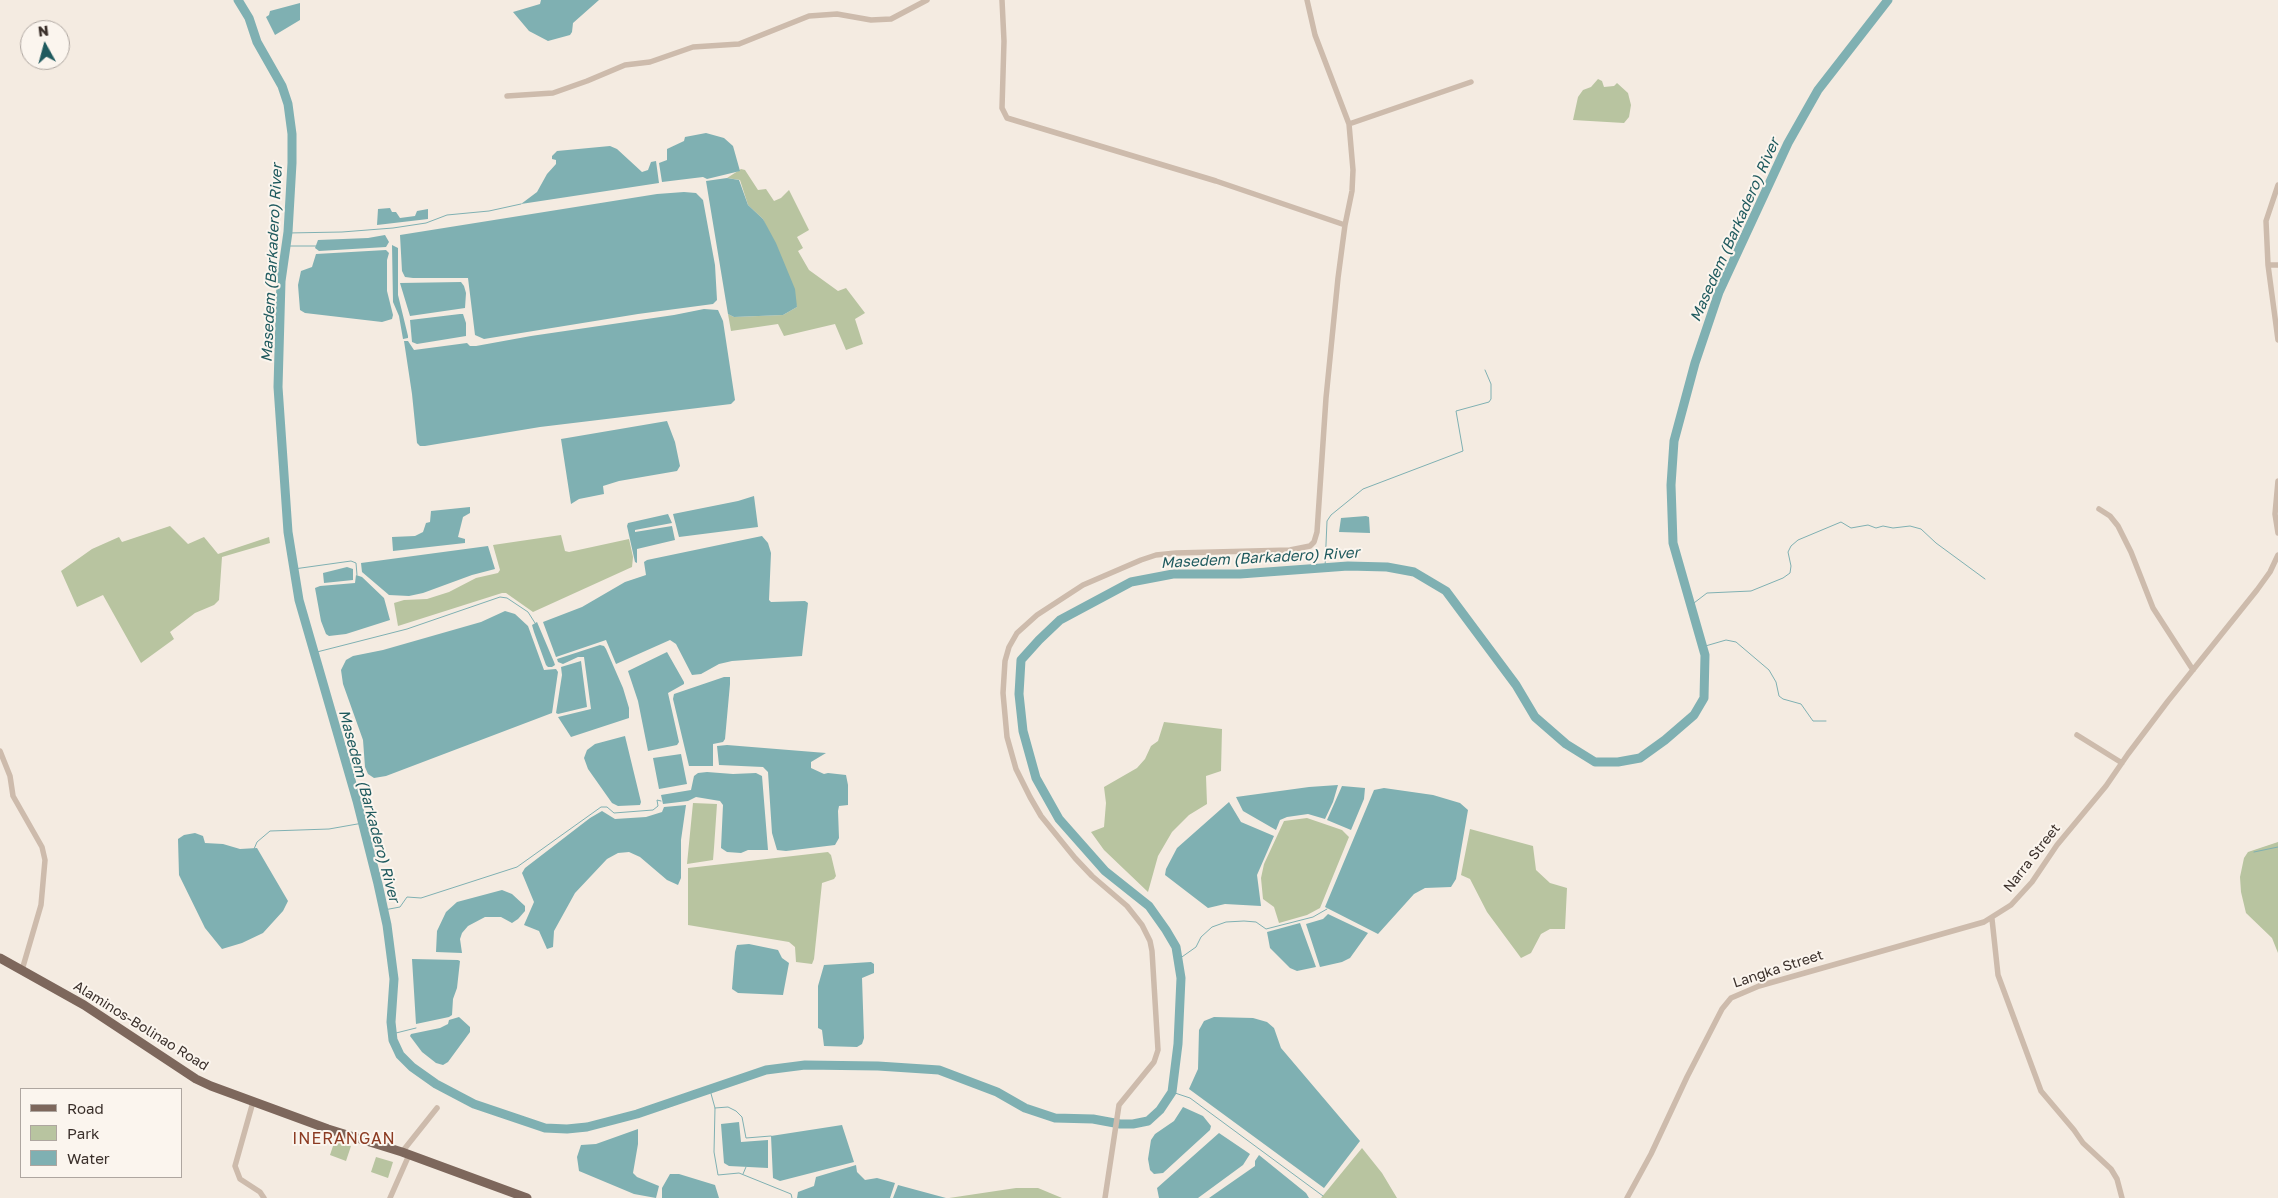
<!DOCTYPE html>
<html>
<head>
<meta charset="utf-8">
<style>
  body { margin:0 }
  #map { position:relative; width:2278px; height:1198px; overflow:hidden; background:#f4ebe1; font-family:"Golos Text",sans-serif }
  canvas { display:block }
  .legend { position:absolute; left:20px; top:1088px; width:162px; height:90px; box-sizing:border-box; background:#fbf5ee; border:1px solid #aea6a0; margin:0; padding:6px 9px; list-style:none; font-size:15px; color:#3b302b }
  .legend li { display:flex; align-items:center; gap:10px; height:25px }
  .legend b { width:25px; border:1px solid #aea6a0 }
  .north { position:absolute; left:20px; top:20px; width:50px; height:50px; box-sizing:border-box; background:#fbf5ee; border:1px solid #aea6a0; border-radius:50%; rotate:353deg; font-size:14px; font-weight:700; line-height:20px; text-align:center; color:#3b302b }
  .north::after { content:''; display:block; margin:auto; width:18px; height:22px; background:#1f5a5e; clip-path:polygon(50% 0,100% 100%,50% 72%,0 100%) }
</style>
</head>
<body>
<div id="map">
<canvas width="2278" height="1198"></canvas>
<ul class="legend">
<li><b style="height:6px;background:#7d675c"></b>Road</li>
<li><b style="height:14px;background:#b8c4a0"></b>Park</li>
<li><b style="height:14px;background:#7fb0b2"></b>Water</li>
</ul>
<div class="north">N</div>
</div>
<script>
const ctx = document.querySelector('canvas').getContext('2d');
ctx.lineJoin = 'round';
function fillPath(path, color) { ctx.fillStyle = color; ctx.fill(path, 'evenodd'); }
const shape = rows => new Path2D(rows.map(r => 'M' + r).join(''));
function trace(path, color, width, dash) { ctx.strokeStyle = color; ctx.lineWidth = width; ctx.lineCap = dash ? 'butt' : 'round'; ctx.setLineDash(dash || []); ctx.stroke(path); }
function drawText(font, color, halo, rows, align = 'center') {
  ctx.font = font + ' "Golos Text",sans-serif'; ctx.lineWidth = 4; ctx.setLineDash([]); ctx.textBaseline = 'middle'; ctx.strokeStyle = halo; ctx.fillStyle = color; for (const [text, x, y, turn = 0] of rows) {
    ctx.save(); ctx.translate(x, y); ctx.rotate((+turn || 0) * Math.PI / 180); ctx.textAlign = isNaN(turn) ? turn : align; if (halo) ctx.strokeText(text, 0, 0); ctx.fillText(text, 0, 0); ctx.restore();
  }
}
const green = shape([
  [1598,79,1602,81,1604,87,1614,86,1617,83,1628,93,1631,105,1629,117,1624,123,1573,120,1578,97,1583,90,1591,87],
  [741,169,745,170,758,190,766,189,774,201,781,198,789,190,809,230,797,237,803,248,798,251,809,270,838,291,846,288,865,313,855,319,863,344,846,350,835,324,784,336,778,324,731,331,728,314,734,317,783,315,797,307,763,219,748,205,740,180,727,178],
  [170,526,188,544,204,537,218,554,269,537,270,543,222,557,219,600,214,605,195,613,170,632,174,639,141,663,103,595,77,607,61,571,92,549,119,537,122,542],
  [561,535,565,551,569,552,629,539,633,557,632,567,533,612,506,593,502,593,398,626,394,603,404,600,427,599,449,592,476,578,498,573,500,570,493,545],
  [1164,722,1222,729,1221,771,1206,776,1207,804,1189,815,1172,832,1158,856,1148,892,1104,850,1091,832,1104,827,1106,803,1104,787,1137,768,1145,759,1151,746,1158,741],
  [693,803,717,804,714,848,713,860,687,864],
  [1307,818,1342,830,1349,837,1320,908,1307,915,1279,923,1274,907,1263,899,1261,878,1264,864,1284,821],
  [1470,829,1533,846,1536,870,1550,883,1567,888,1565,929,1550,929,1541,934,1531,953,1521,958,1487,912,1470,879,1461,875],
  [2278,842,2278,953,2272,938,2246,913,2241,892,2240,877,2244,858,2248,852],
  [828,852,831,855,836,876,834,879,822,883,814,959,812,964,796,962,795,947,789,942,688,925,688,868],
  [335,1140,351,1146,346,1161,330,1155],
  [1362,1148,1382,1173,1397,1198,1321,1198],
  [376,1157,393,1162,388,1178,371,1172],
  [1016,1188,1038,1188,1062,1198,949,1198]
]);
const water = shape([
  [541,0,599,0,573,23,572,32,570,35,548,41,529,31,513,12,540,4],
  [300,3,300,20,275,35,266,17,269,15,270,11],
  [706,133,724,138,733,146,740,171,707,179,703,177,662,182,659,163,667,160,667,149,684,141,685,137],
  [610,146,617,149,642,172,648,170,651,162,656,161,659,183,521,204,537,192,547,174,556,164,556,160,552,159,552,156,557,151],
  [727,178,739,180,748,205,763,219,776,243,795,289,797,307,783,315,734,317,728,314,706,181],
  [684,192,696,193,703,200,715,265,717,300,713,304,638,314,484,339,475,335,468,278,413,278,405,277,402,271,400,235,657,194],
  [390,208,392,212,396,212,400,218,415,216,417,211,428,209,428,219,377,225,378,209],
  [385,235,389,242,386,247,319,251,315,248,318,240,368,238],
  [392,245,398,248,398,295,408,336,408,338,403,339,399,316,393,302],
  [386,250,389,253,387,260,387,291,393,315,392,319,382,322,305,313,300,310,298,285,301,271,312,267,316,254],
  [461,282,464,286,466,293,465,308,410,316,400,283],
  [704,309,718,310,723,321,735,400,731,404,540,427,425,446,420,446,417,443,412,394,404,341,408,341,414,350,467,343,470,346,476,346,531,336,674,315],
  [460,314,463,314,466,323,466,336,417,344,412,342,410,320],
  [667,421,675,442,680,466,677,471,619,481,603,486,604,494,579,499,571,504,561,439],
  [754,496,758,527,679,537,673,514,738,501],
  [470,507,470,513,463,517,458,537,465,539,465,543,393,551,392,537,415,536,423,532,426,523,430,522,431,511],
  [668,514,672,523,635,530,635,532,672,526,675,540,637,549,637,563,635,562,627,526,628,523],
  [1366,516,1369,517,1370,533,1339,532,1341,518],
  [762,536,768,543,771,553,769,600,771,602,805,601,808,603,802,656,732,661,719,664,701,674,692,675,676,644,670,640,616,664,606,640,556,657,543,622,582,607,625,582,646,575,644,562,647,560],
  [488,546,495,569,472,575,423,593,409,596,389,595,362,572,361,563],
  [347,567,353,569,353,580,324,583,323,573],
  [356,575,362,577,384,598,390,620,346,634,329,636,326,634,321,621,315,588,320,586,355,583],
  [505,611,515,614,528,626,544,670,556,669,558,672,552,713,386,776,374,778,368,774,365,767,363,740,343,684,341,670,346,660,353,656,383,650,481,622],
  [537,622,554,662,555,665,552,667,548,667,546,665,534,632,532,625],
  [600,645,604,646,606,649,623,688,629,708,629,718,571,737,558,717,591,709,584,657,578,657,563,664,558,662,557,659],
  [667,652,684,682,684,684,668,693,679,742,677,745,648,751,638,701,628,671],
  [581,661,587,707,558,714,556,713,562,675,561,667],
  [724,677,730,677,730,684,725,739,723,742,713,744,713,766,689,766,673,699,674,694],
  [625,736,641,802,640,805,618,806,612,803,588,769,584,758,587,750,595,744],
  [727,745,826,753,811,762,811,768,824,774,828,773,846,775,848,785,848,805,839,806,838,811,839,838,835,845,786,851,777,850,772,833,768,772,763,767,719,765,717,746],
  [681,754,687,784,659,789,653,758],
  [707,772,733,774,756,773,762,776,768,850,748,850,741,853,727,852,721,848,723,805,720,801,696,797,688,801,663,804,661,795,691,790,694,776,698,773],
  [1338,785,1333,802,1325,819,1308,814,1287,817,1280,820,1276,830,1243,811,1236,797,1309,787],
  [1342,786,1365,788,1364,799,1351,830,1327,820],
  [1384,788,1433,795,1460,803,1468,810,1456,879,1451,887,1425,888,1414,894,1378,934,1325,907,1374,790],
  [1229,802,1241,822,1274,836,1257,875,1261,906,1225,904,1208,908,1165,875,1166,869,1177,848],
  [686,805,681,840,681,878,678,885,667,880,640,857,629,852,618,853,607,859,575,893,554,931,553,947,547,949,539,931,524,925,534,902,522,873,525,868,590,818,602,811,615,819,646,817,662,812,664,807],
  [195,833,203,836,205,843,223,844,240,849,257,848,288,901,283,911,263,933,242,943,222,949,205,928,179,875,178,839,184,835],
  [502,890,512,894,525,906,525,911,518,919,512,923,501,917,485,917,468,926,462,933,460,939,462,953,436,952,437,931,446,912,457,902],
  [1328,914,1368,933,1350,958,1342,962,1320,967,1306,924,1323,919],
  [1300,923,1316,967,1297,971,1290,968,1270,948,1267,932],
  [749,944,778,950,782,958,789,963,783,995,738,993,732,989,735,952,737,945],
  [412,959,458,960,460,961,457,988,453,999,452,1015,449,1017,416,1024],
  [871,962,874,964,874,973,862,978,864,1038,862,1044,857,1047,824,1046,822,1030,818,1028,818,986,824,965],
  [459,1017,470,1027,470,1032,448,1062,443,1065,436,1063,422,1052,410,1036,411,1034,440,1028,448,1024,449,1020],
  [1214,1017,1253,1018,1267,1022,1274,1028,1281,1048,1360,1141,1324,1188,1189,1089,1198,1069,1199,1030,1204,1021],
  [1183,1107,1203,1116,1211,1126,1210,1130,1163,1173,1154,1174,1150,1170,1148,1159,1151,1140,1155,1134,1174,1121],
  [739,1122,741,1142,768,1140,768,1168,729,1166,724,1163,721,1124],
  [842,1125,854,1162,780,1181,773,1178,771,1136],
  [638,1129,638,1144,633,1173,637,1177,659,1186,656,1198,634,1194,579,1171,577,1157,581,1145,596,1144],
  [1219,1133,1250,1154,1243,1165,1198,1198,1159,1198,1157,1188],
  [1259,1155,1306,1193,1309,1198,1209,1198,1255,1166,1255,1161],
  [856,1165,857,1172,865,1180,877,1178,895,1183,890,1198,797,1198,798,1192,814,1186,816,1177],
  [670,1174,679,1174,715,1185,719,1198,662,1198,662,1188],
  [898,1185,946,1198,893,1198]
]);
const stream = shape([
  [288,233,342,232,393,228,426,223,447,215,489,211,521,204],
  [286,246,316,246],
  [1325,568,1327,521,1331,515,1363,489,1463,451,1456,411,1489,402,1491,399,1491,384,1485,370],
  [294,569,351,561,356,563,357,575],
  [1690,606,1707,593,1751,591,1783,578,1790,573,1791,566,1788,552,1791,546,1798,540,1841,522,1851,528,1868,525,1876,528,1883,526,1893,528,1910,526,1921,529,1936,543,1985,579],
  [1702,647,1726,640,1736,642,1769,670,1776,682,1779,696,1783,699,1801,704,1813,721,1826,721],
  [313,653,407,629,500,597,507,598,528,612,535,623],
  [254,849,257,842,270,831,329,829,363,823],
  [2254,852,2278,847],
  [384,910,400,907,407,897,421,898,517,867,601,807,607,807,614,813,653,810,658,806,657,800,661,801],
  [1179,959,1196,947,1201,937,1212,927,1226,922,1244,921,1256,922,1266,929,1313,917,1327,909],
  [392,1034,416,1028],
  [710,1090,715,1108,714,1152,718,1175,739,1173,791,1194,792,1198],
  [1172,1092,1190,1098,1323,1196],
  [715,1108,728,1107,736,1111,742,1117,746,1138,771,1136],
  [743,1174,746,1167]
]);
const river = shape([
  [238,0,249,18,257,42,282,86,288,104,292,134,292,163,288,232,281,281,278,387,288,532,299,600,357,801,378,884,387,925,394,979,391,1022,393,1040,400,1055,412,1067,436,1084,474,1104,545,1128,567,1129,587,1127,637,1114,766,1070,805,1065,878,1066,939,1070,997,1092,1025,1108,1055,1118,1093,1119,1120,1124,1133,1124,1148,1121,1160,1110,1172,1092,1178,1044,1181,978,1176,947,1166,930,1149,906,1105,871,1059,819,1036,778,1023,731,1019,694,1021,660,1039,640,1060,620,1131,582,1173,574,1240,574,1348,566,1387,567,1414,572,1446,591,1516,685,1535,717,1566,744,1595,762,1618,762,1640,758,1665,740,1694,715,1704,698,1705,655,1673,543,1671,485,1674,441,1695,363,1719,292,1788,143,1818,90,1888,0]
]);
const street = shape([
  [1002,0,1004,41,1002,108,1007,118,1216,181,1345,225],
  [507,96,553,93,587,81,625,65,650,62,693,47,739,44,809,16,837,14,871,20,891,19,927,0],
  [1349,124,1471,82],
  [2268,265,2266,221,2278,185],
  [2278,265,2268,265,2278,340],
  [2278,481,2275,514,2278,533],
  [2099,509,2110,516,2118,526,2131,552,2153,608,2193,670],
  [2077,735,2122,763],
  [0,751,10,776,13,796,42,847,45,860,41,905,22,970],
  [1992,919,1998,975,2041,1091,2074,1130,2083,1143,2111,1169,2117,1179,2122,1198],
  [253,1102,235,1166,240,1179,260,1192,264,1198],
  [402,1152,437,1108],
  [390,1198,409,1155],
  [1105,1198,1119,1105,1154,1062,1158,1050,1152,951,1150,941,1142,925,1127,906,1092,876,1075,858,1041,816,1030,797,1016,769,1007,737,1003,693,1005,661,1009,647,1017,633,1037,615,1083,585,1141,560,1156,555,1176,553,1290,550,1310,546,1314,542,1317,532,1326,398,1338,278,1345,225,1352,191,1353,170,1349,124,1315,35,1307,0],
  [1627,1198,1651,1154,1687,1077,1722,1009,1731,998,1759,986,1984,922,2011,905,2032,882,2057,845,2106,786,2128,754,2168,701,2257,590,2270,572,2278,555]
]);
const primary = shape([
  [0,958,84,1005,196,1079,211,1086,328,1129,402,1152,527,1198]
]);
const streetNames = [
  ["Narra Street",2032,858,-52],
  ["Langka Street",1778,969,-18],
  ["Alaminos-Bolinao Road",141,1026,32]
];
const waterNames = [
  ["Masedem (Barkadero) River",1735,230,-66],
  ["Masedem (Barkadero) River",272,263,-87],
  ["Masedem (Barkadero) River",1260,558,-3],
  ["Masedem (Barkadero) River",369,806,75]
];
const quarterNames = [
  ["INERANGAN",344,1139]
];
fillPath(green, '#b8c4a0');
fillPath(water, '#7fb0b2');
trace(stream, '#7fb0b2', 1);
trace(river, '#7fb0b2', 9);
trace(street, '#cdbbac', 5.5);
trace(primary, '#7d675c', 9);
drawText('14px', '#3b302b', '#fbf5ee', streetNames);
drawText('italic 15px', '#1f5a5e', '#fbf5ee', waterNames);
ctx.letterSpacing = '1px';
drawText('16px', '#8c3b22', '#fbf5ee', quarterNames);
ctx.letterSpacing = '0px';
</script>
</body>
</html>
